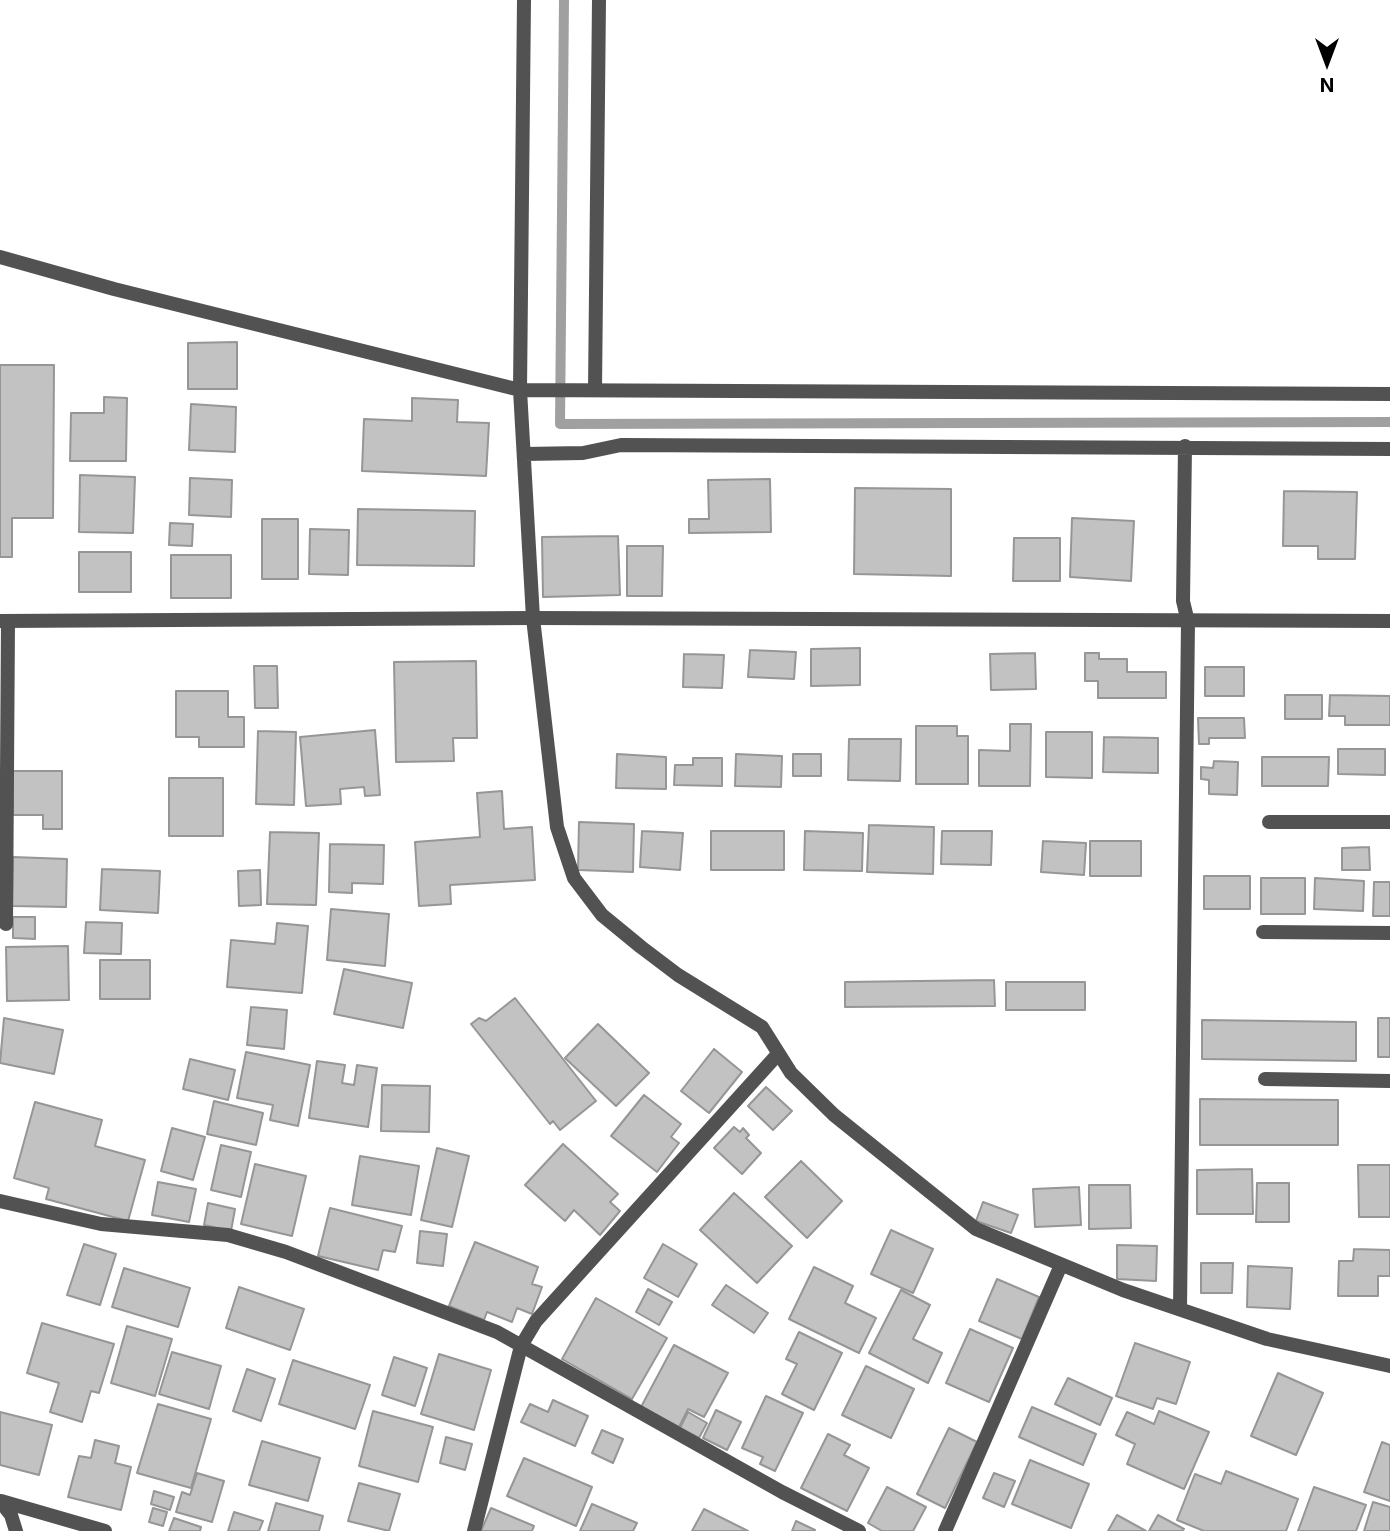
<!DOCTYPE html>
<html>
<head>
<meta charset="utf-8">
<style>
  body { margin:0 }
  #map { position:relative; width:1390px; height:1531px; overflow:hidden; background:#fff; font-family:Inter,sans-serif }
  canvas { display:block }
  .north { position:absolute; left:1292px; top:28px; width:70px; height:70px; -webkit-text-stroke:5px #fff; paint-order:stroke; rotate:180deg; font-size:19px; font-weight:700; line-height:28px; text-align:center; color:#000 }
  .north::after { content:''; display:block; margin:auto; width:24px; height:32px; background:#000; clip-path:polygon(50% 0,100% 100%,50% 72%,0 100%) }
</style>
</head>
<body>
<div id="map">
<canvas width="1390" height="1531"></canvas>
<div class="north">N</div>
</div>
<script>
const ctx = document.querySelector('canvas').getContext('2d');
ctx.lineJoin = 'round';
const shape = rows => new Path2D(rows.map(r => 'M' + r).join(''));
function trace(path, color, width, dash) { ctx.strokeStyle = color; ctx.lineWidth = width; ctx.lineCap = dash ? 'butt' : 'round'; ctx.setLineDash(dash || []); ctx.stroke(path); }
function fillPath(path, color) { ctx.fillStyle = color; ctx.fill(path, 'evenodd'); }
const stream = shape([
  [564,0,560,424,1390,422]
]);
const building = shape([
  [237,342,237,389,188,389,188,343,237,342],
  [0,365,54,365,53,518,12,518,12,557,0,557,0,365],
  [104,397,127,398,126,461,70,461,71,413,104,413,104,397],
  [412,398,458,400,457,422,489,423,486,476,362,471,364,419,412,421,412,398],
  [191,404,236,407,235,452,189,450,191,404],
  [80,475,135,477,133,533,79,532,80,475],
  [190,478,232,480,231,517,189,515,190,478],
  [770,479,771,532,689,533,689,519,709,519,708,480,770,479],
  [855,488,951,489,951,576,854,574,855,488],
  [1284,491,1357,492,1355,559,1318,559,1318,546,1283,546,1284,491],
  [358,509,475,511,474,566,357,565,358,509],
  [1072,518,1134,521,1131,581,1070,577,1072,518],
  [262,519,298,519,298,579,262,579,262,519],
  [170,523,193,524,192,546,169,545,170,523],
  [310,529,349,530,348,575,309,574,310,529],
  [618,536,620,595,543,597,542,537,618,536],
  [1014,538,1060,538,1060,581,1013,581,1014,538],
  [627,546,663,546,662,596,627,596,627,546],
  [79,552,131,552,131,592,79,592,79,552],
  [171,555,231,555,231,598,171,598,171,555],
  [860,648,860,685,811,686,811,649,860,648],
  [750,650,796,652,794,679,748,677,750,650],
  [1035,653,1036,689,991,690,990,654,1035,653],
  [1085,653,1099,653,1099,659,1127,659,1127,672,1166,672,1166,698,1098,698,1098,681,1085,681,1085,653],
  [684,654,724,655,722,688,683,687,684,654],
  [476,661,477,738,453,738,454,761,396,762,394,662,476,661],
  [254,666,277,666,278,708,255,708,254,666],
  [1205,667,1244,667,1244,696,1205,696,1205,667],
  [176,691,228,691,228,717,244,717,244,747,199,747,199,737,176,737,176,691],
  [1285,695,1322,695,1322,719,1285,719,1285,695],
  [1330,695,1390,696,1390,725,1345,725,1345,716,1329,716,1330,695],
  [1198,718,1244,718,1245,738,1209,738,1209,744,1199,744,1198,718],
  [1010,724,1031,724,1030,786,979,786,979,750,1010,751,1010,724],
  [916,726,957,726,957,736,968,736,968,784,916,784,916,726],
  [375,730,380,795,365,796,364,787,340,789,341,804,306,806,300,737,375,730],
  [258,731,296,732,294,805,256,804,258,731],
  [1046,732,1092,732,1092,778,1046,777,1046,732],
  [1104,737,1158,738,1158,773,1103,772,1104,737],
  [849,739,901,739,900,781,848,780,849,739],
  [1338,749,1385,749,1385,775,1338,774,1338,749],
  [617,754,666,757,666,789,616,788,617,754],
  [736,754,782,756,781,787,735,786,736,754],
  [793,754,821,754,821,776,793,776,793,754],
  [1262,757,1329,757,1328,786,1262,786,1262,757],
  [693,758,722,758,722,786,674,785,675,765,693,765,693,758],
  [1214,761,1238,762,1237,795,1209,794,1209,780,1201,779,1201,767,1213,768,1214,761],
  [13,771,62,771,62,829,43,829,43,815,13,815,13,771],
  [169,778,223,778,223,836,169,836,169,778],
  [502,791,504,829,532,827,535,880,450,885,451,904,419,906,415,842,480,837,477,793,502,791],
  [579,822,634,824,633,872,578,870,579,822],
  [869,825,934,827,933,874,867,872,869,825],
  [642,831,683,833,680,870,640,867,642,831],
  [711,831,784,831,784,870,711,870,711,831],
  [805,831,863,833,862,871,804,870,805,831],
  [942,831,992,831,991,865,941,864,942,831],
  [270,832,319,833,316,905,267,904,270,832],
  [1043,841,1086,843,1084,875,1041,872,1043,841],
  [1090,841,1141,841,1141,876,1090,876,1090,841],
  [330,844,384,845,383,884,352,883,352,893,329,892,330,844],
  [1369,847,1370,870,1342,870,1342,848,1369,847],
  [13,857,67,859,66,907,12,906,13,857],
  [102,869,160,871,158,913,100,910,102,869],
  [260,870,261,905,239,906,238,871,260,870],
  [1204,876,1250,876,1250,909,1204,909,1204,876],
  [1261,878,1305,878,1305,914,1261,914,1261,878],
  [1315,878,1364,881,1363,911,1314,909,1315,878],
  [1374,882,1390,882,1390,916,1373,916,1374,882],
  [331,909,389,914,385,966,327,960,331,909],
  [13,917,35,917,35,939,13,938,13,917],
  [86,922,122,923,121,954,84,953,86,922],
  [277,923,308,926,302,993,227,987,231,940,275,944,277,923],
  [68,946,69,1000,7,1001,6,947,68,946],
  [100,960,150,960,150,999,100,999,100,960],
  [344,969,412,983,403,1028,334,1014,344,969],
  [994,980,995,1006,845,1007,845,982,994,980],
  [1006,982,1085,982,1085,1010,1006,1010,1006,982],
  [515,998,596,1101,560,1130,553,1121,550,1124,471,1024,479,1018,486,1021,515,998],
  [251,1007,287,1010,284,1049,247,1045,251,1007],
  [4,1018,63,1030,54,1074,0,1063,4,1018],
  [1378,1018,1390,1018,1390,1057,1378,1057,1378,1018],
  [1202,1020,1356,1022,1356,1061,1202,1059,1202,1020],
  [598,1024,649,1073,616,1106,565,1058,598,1024],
  [714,1049,742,1072,709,1113,681,1091,714,1049],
  [246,1052,310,1065,298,1126,270,1120,273,1105,237,1098,246,1052],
  [190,1059,235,1070,228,1100,183,1089,190,1059],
  [317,1061,345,1065,342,1083,354,1085,357,1065,377,1068,368,1127,309,1118,317,1061],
  [382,1085,430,1086,429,1132,381,1131,382,1085],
  [766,1087,792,1111,773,1130,748,1106,766,1087],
  [644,1095,681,1124,671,1137,679,1143,657,1172,611,1136,644,1095],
  [1200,1099,1338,1100,1338,1145,1200,1145,1200,1099],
  [214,1101,263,1113,256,1145,207,1134,214,1101],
  [35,1102,102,1120,95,1146,145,1160,128,1221,46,1199,49,1188,14,1178,35,1102],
  [734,1127,740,1132,743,1128,749,1135,746,1138,761,1153,742,1174,714,1148,734,1127],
  [172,1128,205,1137,193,1180,161,1171,172,1128],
  [563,1144,618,1194,610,1202,620,1211,600,1235,574,1210,565,1221,525,1185,563,1144],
  [221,1145,251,1152,241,1197,211,1190,221,1145],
  [437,1148,469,1156,452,1227,421,1220,437,1148],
  [360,1156,419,1166,411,1215,352,1205,360,1156],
  [801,1161,842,1201,807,1238,765,1197,801,1161],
  [255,1164,306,1176,292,1236,241,1224,255,1164],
  [1358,1165,1390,1165,1390,1217,1359,1217,1358,1165],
  [1252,1169,1253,1214,1197,1214,1197,1170,1252,1169],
  [158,1182,196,1189,189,1222,152,1215,158,1182],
  [1257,1183,1289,1183,1289,1222,1256,1222,1257,1183],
  [1089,1185,1130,1185,1131,1228,1089,1229,1089,1185],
  [1079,1187,1081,1225,1035,1227,1033,1189,1079,1187],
  [734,1193,792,1246,757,1283,700,1230,734,1193],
  [983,1202,1018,1215,1011,1233,976,1221,983,1202],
  [208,1203,235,1209,231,1231,204,1225,208,1203],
  [330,1208,402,1226,395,1252,383,1250,378,1270,318,1256,330,1208],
  [891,1230,933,1249,913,1293,871,1274,891,1230],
  [420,1231,447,1234,443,1266,417,1263,420,1231],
  [475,1242,538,1267,532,1284,542,1287,532,1314,517,1308,512,1322,487,1312,484,1320,449,1306,475,1242],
  [84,1244,116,1254,100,1305,67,1295,84,1244],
  [663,1244,697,1264,678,1297,644,1278,663,1244],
  [1117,1245,1157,1246,1156,1281,1117,1279,1117,1245],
  [1354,1249,1390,1250,1390,1276,1378,1276,1378,1296,1338,1296,1339,1261,1353,1261,1354,1249],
  [1201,1263,1233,1263,1232,1293,1201,1293,1201,1263],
  [1248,1266,1292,1268,1290,1309,1247,1307,1248,1266],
  [814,1267,853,1286,845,1303,876,1318,859,1353,789,1319,814,1267],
  [124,1268,190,1288,178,1327,112,1307,124,1268],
  [997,1279,1039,1297,1022,1339,979,1321,997,1279],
  [726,1285,768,1313,754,1333,712,1305,726,1285],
  [239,1287,304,1309,290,1350,226,1328,239,1287],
  [648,1289,672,1302,659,1325,636,1312,648,1289],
  [901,1290,930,1305,913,1339,942,1353,928,1383,869,1353,901,1290],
  [596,1298,667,1338,632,1399,562,1359,596,1298],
  [42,1323,114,1344,99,1393,91,1391,82,1422,50,1412,59,1383,27,1373,42,1323],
  [127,1326,172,1339,155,1396,111,1383,127,1326],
  [970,1329,1013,1348,989,1402,946,1383,970,1329],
  [799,1332,842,1353,814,1410,782,1394,797,1364,786,1359,799,1332],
  [1135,1343,1190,1362,1176,1404,1157,1398,1153,1409,1116,1396,1135,1343],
  [674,1345,728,1373,704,1417,688,1409,679,1427,641,1407,674,1345],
  [172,1352,221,1366,209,1409,159,1394,172,1352],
  [439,1354,491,1370,474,1430,421,1414,439,1354],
  [394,1357,427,1368,415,1406,382,1395,394,1357],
  [293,1360,370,1385,355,1429,279,1404,293,1360],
  [866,1366,914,1389,891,1438,842,1415,866,1366],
  [247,1369,275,1379,261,1421,233,1411,247,1369],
  [1278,1373,1323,1393,1296,1455,1251,1436,1278,1373],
  [1068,1378,1112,1398,1100,1425,1055,1404,1068,1378],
  [766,1396,803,1413,775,1471,760,1464,763,1457,742,1448,766,1396],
  [553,1400,588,1416,575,1446,521,1422,530,1404,548,1412,553,1400],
  [158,1404,211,1419,191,1488,137,1473,158,1404],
  [1032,1407,1096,1434,1083,1465,1019,1437,1032,1407],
  [716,1410,741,1422,727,1450,703,1438,716,1410],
  [373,1411,433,1427,418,1482,359,1466,373,1411],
  [1159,1411,1209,1432,1184,1489,1127,1464,1135,1444,1116,1435,1127,1412,1154,1424,1159,1411],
  [0,1412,52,1425,39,1475,0,1465,0,1412],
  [688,1412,707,1423,699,1438,680,1428,688,1412],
  [949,1428,977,1442,945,1508,917,1494,949,1428],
  [602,1430,623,1439,613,1463,592,1453,602,1430],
  [828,1434,850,1445,844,1455,869,1468,847,1511,801,1488,828,1434],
  [446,1437,472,1444,465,1470,440,1463,446,1437],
  [95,1440,119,1446,115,1463,131,1467,121,1510,68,1497,79,1456,91,1458,95,1440],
  [262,1441,320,1458,308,1501,249,1485,262,1441],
  [1382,1442,1390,1445,1390,1501,1364,1492,1382,1442],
  [524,1458,592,1487,576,1526,507,1496,524,1458],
  [1030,1460,1089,1484,1071,1528,1012,1504,1030,1460],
  [1226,1471,1298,1499,1286,1531,1204,1531,1177,1520,1195,1474,1221,1484,1226,1471],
  [197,1473,224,1481,212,1522,176,1512,182,1492,190,1495,197,1473],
  [994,1473,1015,1481,1004,1507,983,1498,994,1473],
  [359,1483,400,1494,389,1531,348,1521,359,1483],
  [887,1487,926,1507,913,1531,882,1531,868,1523,887,1487],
  [1314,1487,1366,1505,1356,1531,1298,1531,1314,1487],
  [154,1491,174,1497,170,1510,151,1504,154,1491],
  [1373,1502,1390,1507,1390,1531,1364,1531,1373,1502],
  [276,1503,323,1516,319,1531,268,1531,276,1503],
  [592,1504,637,1523,633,1531,580,1531,592,1504],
  [153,1508,167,1512,163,1526,149,1522,153,1508],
  [491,1508,534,1526,532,1531,481,1531,491,1508],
  [704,1509,748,1531,692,1531,704,1509],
  [234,1512,263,1521,259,1531,228,1531,234,1512],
  [1117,1515,1146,1531,1108,1531,1117,1515],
  [1158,1515,1184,1529,1182,1531,1149,1531,1158,1515],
  [174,1518,201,1527,200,1531,169,1531,174,1518],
  [796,1521,815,1530,814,1531,792,1531,796,1521]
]);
const service = shape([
  [1269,822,1390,822],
  [1263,932,1390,933],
  [1265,1079,1390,1081]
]);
const minor = shape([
  [524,0,520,390,533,618,557,827,574,878,602,915,641,947,678,975,762,1027,791,1073,834,1115,976,1229,1123,1290,1267,1339,1390,1366],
  [0,257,114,289,520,390,1390,394],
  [595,390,599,0],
  [524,454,583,453,621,445,1390,449],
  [6,924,8,621],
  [0,1201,101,1224,228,1235,286,1252,497,1332,782,1492,859,1531],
  [1180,1309,1188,622,1183,601,1185,446],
  [0,1501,11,1515,16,1531],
  [1,1501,105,1531],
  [474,1531,521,1346,536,1321,778,1054],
  [945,1531,1061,1265]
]);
const tertiary = shape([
  [0,621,533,618,1390,621]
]);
trace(stream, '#a0a0a0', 10);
fillPath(building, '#c2c2c2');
trace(building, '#969696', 2);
trace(service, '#525252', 14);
trace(minor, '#525252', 14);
trace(tertiary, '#525252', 14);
</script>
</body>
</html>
